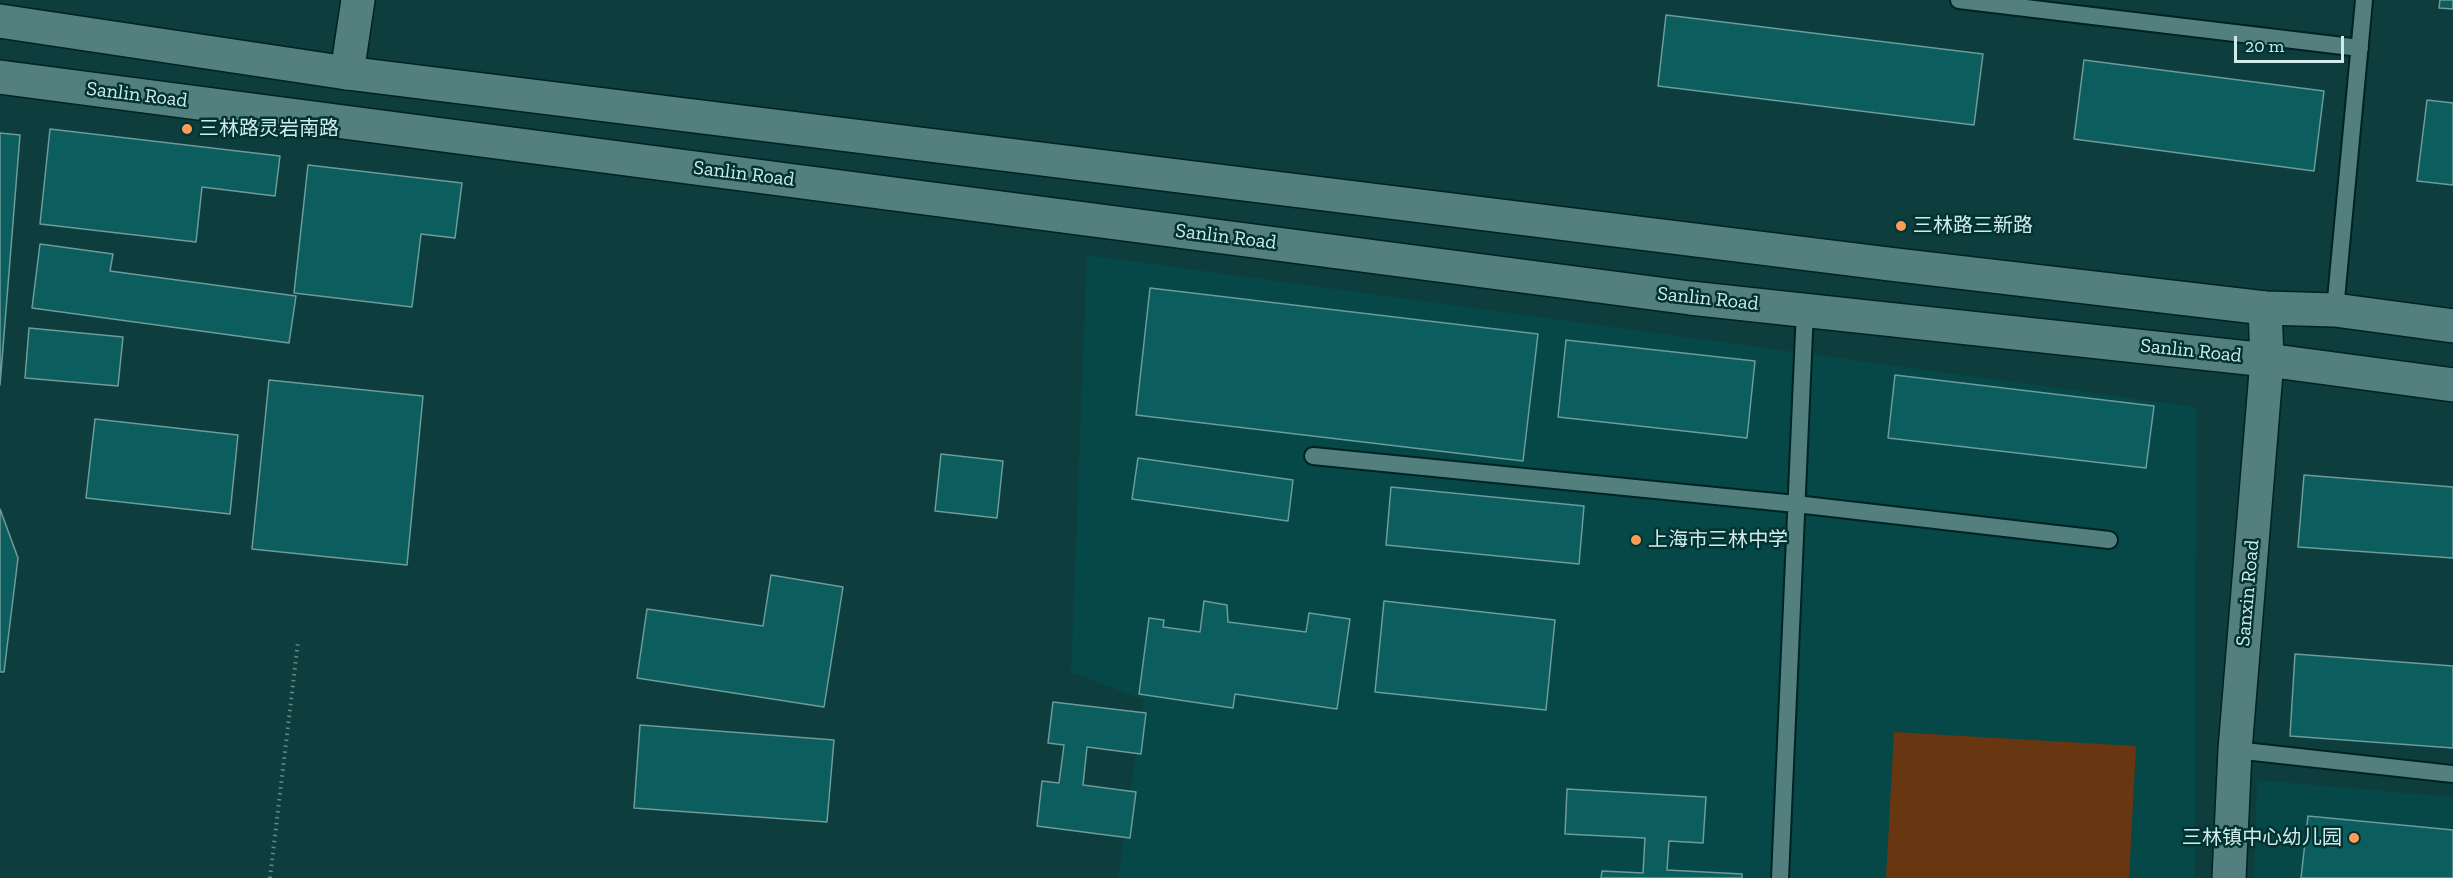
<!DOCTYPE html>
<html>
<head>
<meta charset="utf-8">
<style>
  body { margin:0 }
  #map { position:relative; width:2453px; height:878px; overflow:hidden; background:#0e3d3e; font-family:"Zilla Slab",serif }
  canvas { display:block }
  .scale { position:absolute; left:2234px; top:36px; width:110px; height:27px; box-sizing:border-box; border:3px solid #d3eaea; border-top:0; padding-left:8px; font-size:18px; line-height:21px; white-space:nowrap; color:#d3eaea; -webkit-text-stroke:4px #013333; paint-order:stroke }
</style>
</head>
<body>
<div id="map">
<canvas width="2453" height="878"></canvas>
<div class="scale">20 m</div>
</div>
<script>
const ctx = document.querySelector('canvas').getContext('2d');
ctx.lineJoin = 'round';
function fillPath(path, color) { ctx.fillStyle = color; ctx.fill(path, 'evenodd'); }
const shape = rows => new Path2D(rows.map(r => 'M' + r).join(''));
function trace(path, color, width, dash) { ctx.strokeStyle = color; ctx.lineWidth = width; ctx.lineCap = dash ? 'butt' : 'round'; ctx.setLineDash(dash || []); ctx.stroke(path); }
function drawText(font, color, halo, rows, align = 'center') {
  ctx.font = font + ' "Zilla Slab","Noto Sans SC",serif'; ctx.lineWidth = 5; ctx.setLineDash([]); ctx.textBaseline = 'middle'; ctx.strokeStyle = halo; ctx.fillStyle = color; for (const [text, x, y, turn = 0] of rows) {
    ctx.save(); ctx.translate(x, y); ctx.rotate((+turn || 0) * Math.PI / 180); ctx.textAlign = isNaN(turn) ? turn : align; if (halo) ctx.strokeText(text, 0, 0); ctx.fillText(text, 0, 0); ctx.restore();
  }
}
const built = shape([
  [1087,255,2196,407,2195,878,1118,878,1144,700,1071,672],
  [2257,780,2453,797,2453,878,2254,878]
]);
const green = shape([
  [1894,732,2136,746,2129,878,1886,878]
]);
const building = shape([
  [2440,0,2453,0,2453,9,2439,8,2440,0],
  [1666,15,1983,54,1974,125,1658,86,1666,15],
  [2084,60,2324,91,2314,171,2074,139,2084,60],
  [2427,100,2453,103,2453,185,2417,181,2427,100],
  [50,129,280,156,275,196,202,187,196,242,40,224,50,129],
  [0,133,20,135,0,385,0,133],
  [308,165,462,183,455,238,421,234,412,307,294,293,308,165],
  [40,244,113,254,110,271,296,296,289,343,32,308,40,244],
  [1150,288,1538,334,1523,461,1136,415,1150,288],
  [29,328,123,337,118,386,25,378,29,328],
  [1566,340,1755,361,1747,438,1558,417,1566,340],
  [1895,375,2154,406,2146,468,1888,438,1895,375],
  [269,380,423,396,407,565,252,549,269,380],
  [95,419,238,435,230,514,86,498,95,419],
  [941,454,1003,461,997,518,935,511,941,454],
  [1138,458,1293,480,1288,521,1132,499,1138,458],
  [2304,475,2453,487,2453,558,2298,547,2304,475],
  [1391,487,1584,506,1579,564,1386,545,1391,487],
  [0,509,18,558,4,672,0,672,0,509],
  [771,575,843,587,824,707,637,678,647,609,763,626,771,575],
  [1204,601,1227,605,1228,622,1306,632,1309,613,1350,619,1337,709,1235,694,1233,708,1139,694,1149,618,1164,620,1163,627,1200,632,1204,601],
  [1384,601,1555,620,1546,710,1375,692,1384,601],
  [2295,654,2453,666,2453,748,2290,736,2295,654],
  [1053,702,1146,713,1141,754,1087,747,1083,785,1136,792,1130,838,1037,826,1042,781,1059,783,1064,745,1048,743,1053,702],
  [640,725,834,740,827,822,634,808,640,725],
  [1567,789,1706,797,1703,843,1669,841,1667,870,1742,874,1742,878,1601,878,1602,871,1643,873,1645,838,1565,834,1567,789],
  [2308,816,2453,830,2453,878,2301,878,2308,816]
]);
const path = shape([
  [270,878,298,642]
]);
const lane = shape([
  [1959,0,2360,48],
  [2335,310,2364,0],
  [1313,456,1796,504,2109,540],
  [2235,750,2453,774],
  [1780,878,1805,310]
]);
const street = shape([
  [347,73,358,0],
  [2229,878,2235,750,2267,360,2265,308]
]);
const secondary = shape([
  [0,21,347,73,1889,264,2265,308,2335,310,2453,326],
  [0,77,1690,298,2267,360,2453,385]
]);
const markers = [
  [187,129,6,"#fe9c57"],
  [1901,226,6,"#fe9c57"],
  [1636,540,6,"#fe9c57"],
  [2354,838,6,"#fe9c57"]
];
const streetNames = [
  ["Sanlin Road",137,95,7],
  ["Sanlin Road",744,174,7],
  ["Sanlin Road",1226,237,7],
  ["Sanlin Road",1708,299,6],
  ["Sanlin Road",2191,351,6],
  ["Sanxin Road",2248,593,-85]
];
const poiNames = [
  ["三林路灵岩南路",199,129],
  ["三林路三新路",1913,226],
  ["上海市三林中学",1648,540],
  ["三林镇中心幼儿园",2342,838,"right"]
];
fillPath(built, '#064748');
fillPath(green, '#683610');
fillPath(building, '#0c5d5e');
trace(building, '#6e9b9b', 1.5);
trace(lane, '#002223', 20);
trace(street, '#002223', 36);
trace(secondary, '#002223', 36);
trace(path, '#648989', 4, [1.5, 4.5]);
trace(lane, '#537f7f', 16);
trace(street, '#537f7f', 33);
trace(secondary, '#537f7f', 33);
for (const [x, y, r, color] of markers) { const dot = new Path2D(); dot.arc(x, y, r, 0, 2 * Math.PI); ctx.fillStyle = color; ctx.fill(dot); trace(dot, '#013333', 2); }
drawText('20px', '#d3eaea', '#013333', streetNames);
drawText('20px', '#d3eaea', '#013333', poiNames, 'left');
</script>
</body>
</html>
